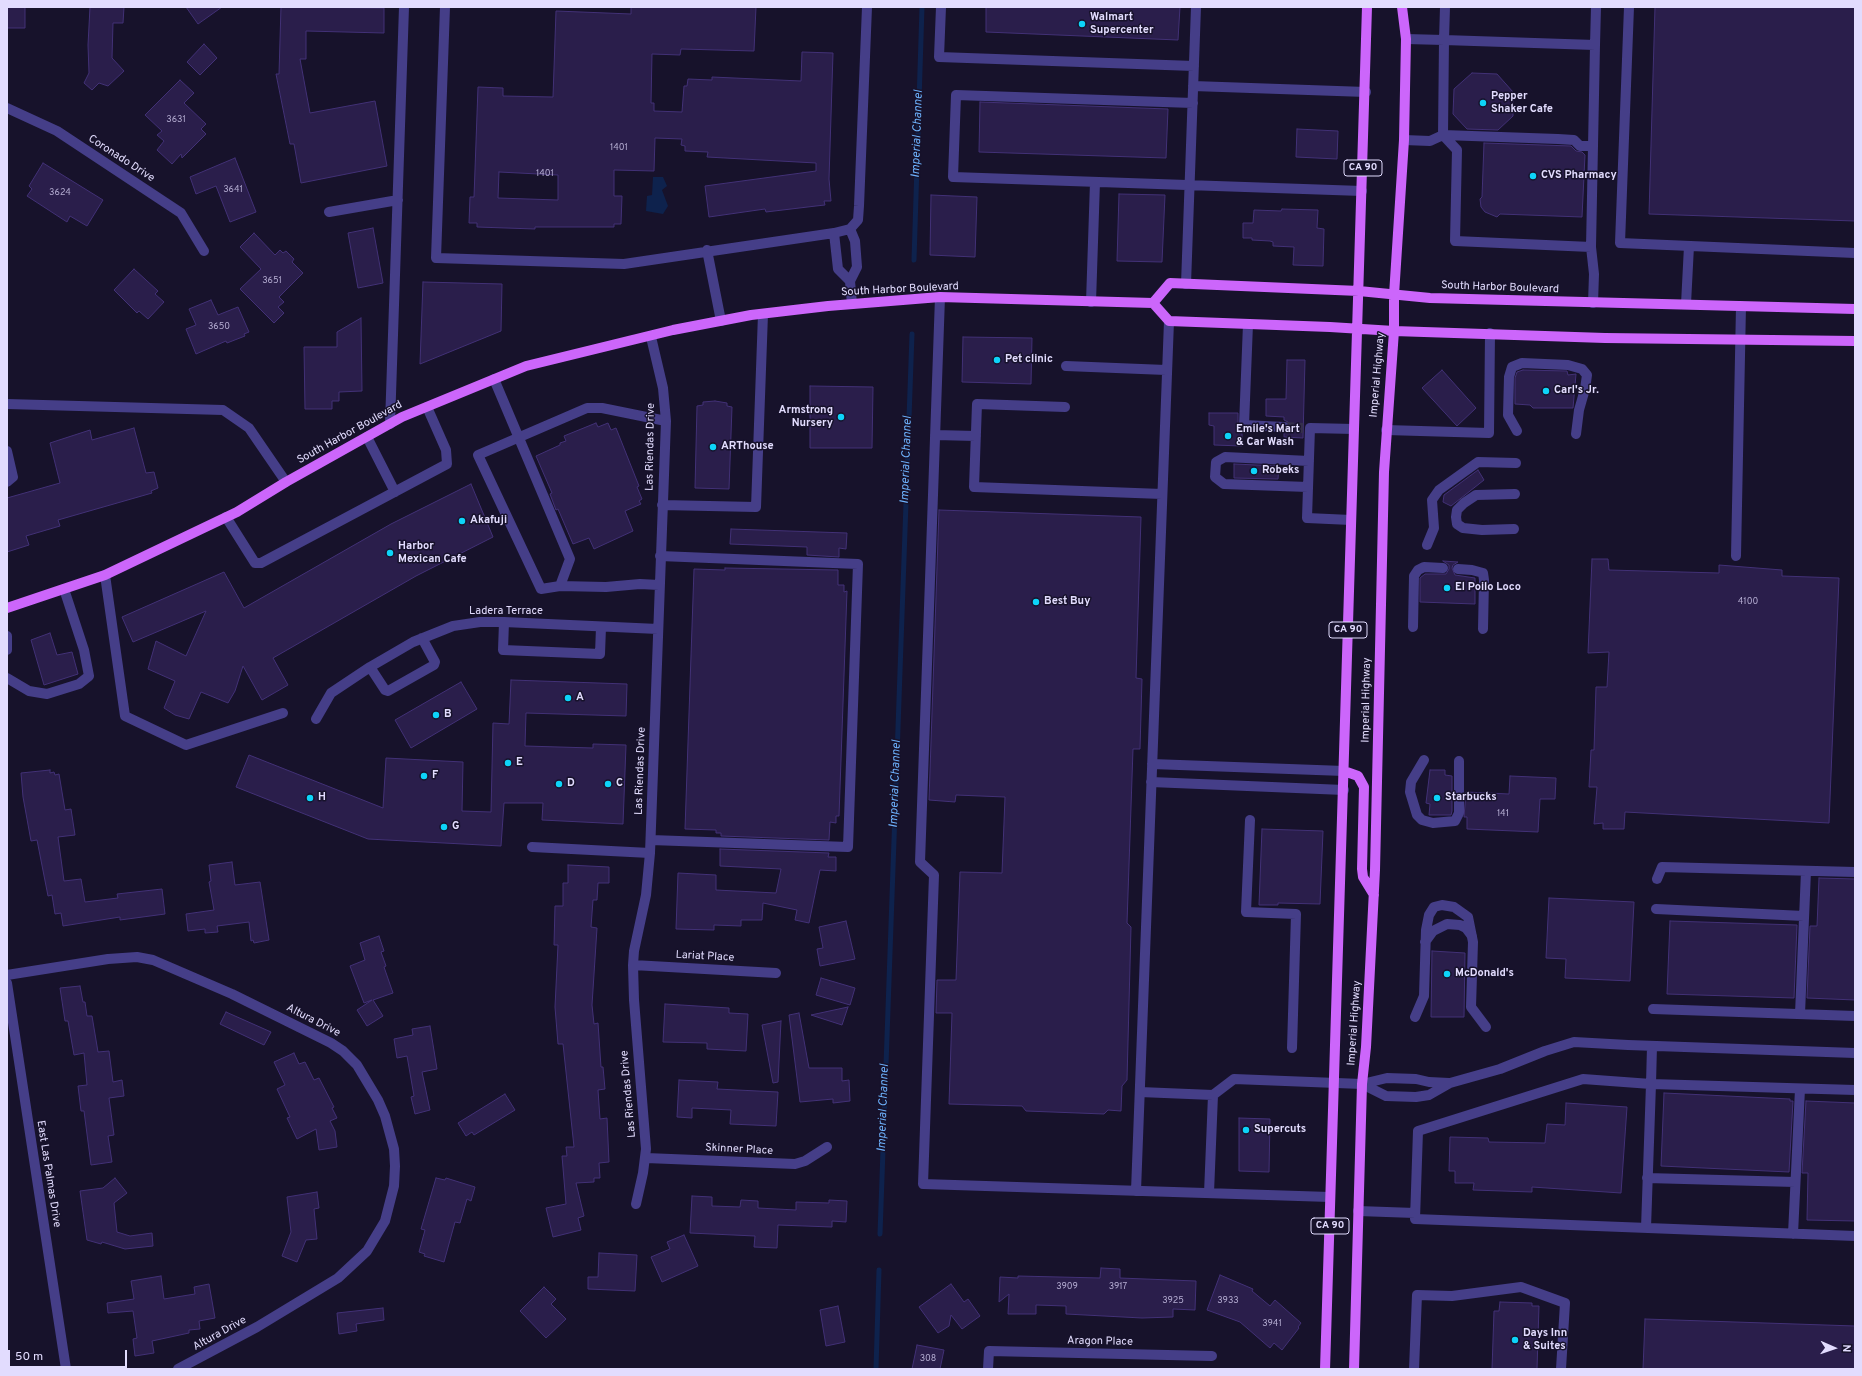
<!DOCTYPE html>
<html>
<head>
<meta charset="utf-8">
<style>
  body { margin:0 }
  #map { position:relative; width:1862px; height:1376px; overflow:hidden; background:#17122b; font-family:Overpass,sans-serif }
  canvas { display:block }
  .frame { position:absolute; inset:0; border:8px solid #e2dcfe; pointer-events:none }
  .north { position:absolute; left:1814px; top:1328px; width:40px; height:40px; -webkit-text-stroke:3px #17122b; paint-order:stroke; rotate:92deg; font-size:11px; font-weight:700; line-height:16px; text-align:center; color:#e2dcfe }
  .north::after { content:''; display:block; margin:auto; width:14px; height:18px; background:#e2dcfe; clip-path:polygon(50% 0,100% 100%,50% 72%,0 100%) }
  .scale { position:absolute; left:8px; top:1350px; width:119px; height:18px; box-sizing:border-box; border:2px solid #e2dcfe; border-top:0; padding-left:5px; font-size:12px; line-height:14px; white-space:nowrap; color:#e2dcfe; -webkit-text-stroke:3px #17122b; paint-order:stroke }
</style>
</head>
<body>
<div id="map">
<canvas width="1862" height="1376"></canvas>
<div class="frame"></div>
<div class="north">N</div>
<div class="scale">50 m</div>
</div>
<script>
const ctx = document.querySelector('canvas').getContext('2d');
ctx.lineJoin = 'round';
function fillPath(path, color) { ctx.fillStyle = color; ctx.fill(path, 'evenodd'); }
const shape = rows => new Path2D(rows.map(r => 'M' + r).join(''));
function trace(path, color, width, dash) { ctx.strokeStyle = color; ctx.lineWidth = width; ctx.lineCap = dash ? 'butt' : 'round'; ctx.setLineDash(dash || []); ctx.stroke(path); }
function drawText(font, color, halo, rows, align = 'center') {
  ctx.font = font + ' Overpass,sans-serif'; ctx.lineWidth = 3; ctx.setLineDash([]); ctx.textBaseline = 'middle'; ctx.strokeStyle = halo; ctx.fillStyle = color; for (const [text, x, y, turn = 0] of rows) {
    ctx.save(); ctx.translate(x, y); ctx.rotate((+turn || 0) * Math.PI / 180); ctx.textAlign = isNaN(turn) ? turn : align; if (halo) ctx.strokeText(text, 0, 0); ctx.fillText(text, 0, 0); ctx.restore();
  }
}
const water = shape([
  [653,177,663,177,667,186,662,190,668,206,663,214,646,211,647,196,652,195]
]);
const stream = shape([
  [914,260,922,7],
  [880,1234,912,334],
  [876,1369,879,1270]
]);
const building = shape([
  [7,7,25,7,25,28,7,28,7,7],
  [90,7,124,7,123,23,113,23,112,58,124,71,108,86,99,83,92,90,84,83,89,73,88,45,90,7],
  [186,7,222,7,198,24,186,7],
  [281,7,384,8,384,33,306,31,306,59,300,59,310,113,375,101,387,166,301,183,294,144,290,144,276,74,279,74,281,7],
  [631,7,756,7,754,51,681,49,680,55,652,54,651,103,654,103,654,111,682,112,684,86,687,86,688,79,712,80,712,77,801,81,802,52,833,53,829,179,831,201,824,201,825,205,816,206,766,212,765,209,709,217,705,186,816,171,816,163,707,157,708,152,685,151,685,146,681,145,682,139,655,138,654,171,614,170,614,196,622,196,621,224,614,224,614,227,535,227,535,229,477,227,477,223,469,223,470,197,474,197,478,87,503,88,503,96,553,97,556,11,631,14,631,7],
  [499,172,558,175,558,200,498,198,499,172],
  [986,7,1180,7,1178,40,986,32,986,7],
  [1655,7,1855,7,1855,221,1649,214,1655,7],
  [204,44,217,58,200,75,187,62,204,44],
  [1472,73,1497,74,1513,92,1513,116,1498,130,1467,129,1453,114,1454,89,1472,73],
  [180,80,194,93,184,103,206,124,201,129,206,134,182,158,181,154,172,164,157,150,164,141,157,135,162,131,145,115,180,80],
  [980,102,1168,109,1166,158,979,152,980,102],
  [1297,129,1338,131,1337,159,1296,157,1297,129],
  [1484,143,1571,146,1576,151,1582,152,1585,155,1582,217,1500,214,1497,217,1485,212,1481,207,1480,199,1482,197,1484,143],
  [235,158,256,212,230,222,216,186,196,194,190,177,235,158],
  [43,163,103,200,87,226,70,216,67,222,27,196,32,189,29,186,43,163],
  [1119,194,1165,195,1162,262,1117,261,1119,194],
  [931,195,977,197,975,257,930,255,931,195],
  [1282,209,1318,210,1317,228,1324,229,1323,266,1293,265,1294,247,1273,246,1273,242,1270,241,1252,240,1252,238,1243,238,1243,223,1253,223,1254,210,1281,211,1282,209],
  [373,228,383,283,358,288,348,233,373,228],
  [254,233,275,255,280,250,283,253,286,251,294,259,292,262,303,273,279,297,284,302,278,307,284,313,274,323,240,289,261,269,240,247,254,233],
  [134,269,158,291,155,294,164,302,148,319,139,311,137,313,114,290,134,269],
  [423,282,502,284,501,331,420,364,423,282],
  [211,300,218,315,238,307,249,332,244,334,245,336,227,343,226,341,196,354,186,329,196,325,189,309,211,300],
  [361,318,362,391,339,392,339,401,332,401,332,409,305,409,304,347,337,347,337,332,361,318],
  [963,337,1032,338,1031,384,962,382,963,337],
  [1287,360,1305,360,1303,438,1284,437,1284,433,1289,431,1290,427,1288,422,1284,420,1284,417,1266,416,1266,399,1286,399,1287,360],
  [1442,370,1476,408,1457,426,1422,388,1442,370],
  [1523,370,1567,371,1568,375,1576,374,1573,408,1533,408,1530,405,1515,404,1515,378,1517,372,1523,370],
  [810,386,873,387,872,448,810,448,810,386],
  [715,401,727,403,727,406,732,407,729,489,695,488,697,406,703,405,703,402,715,401],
  [1209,413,1238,413,1238,426,1242,431,1242,446,1214,445,1214,426,1209,425,1209,413],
  [596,423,598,427,608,423,611,430,616,428,639,486,637,487,642,499,639,501,641,504,625,511,633,531,594,549,589,538,573,544,558,509,556,510,550,494,552,493,536,456,560,445,560,443,566,441,564,436,596,423],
  [134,428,146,473,154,472,158,488,151,491,152,493,58,520,60,526,26,536,29,545,7,552,7,498,60,483,50,443,90,430,92,440,134,428],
  [1234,464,1279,466,1278,479,1234,478,1234,464],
  [1478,470,1484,480,1451,506,1443,502,1444,495,1478,470],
  [471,484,493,537,416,576,273,658,288,685,262,700,243,666,235,691,228,703,201,692,189,719,175,715,164,708,175,681,148,669,156,641,186,656,206,611,133,642,122,617,224,572,244,608,391,524,471,484],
  [939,510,1141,517,1136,678,1142,679,1140,749,1133,749,1127,923,1131,927,1127,1080,1122,1086,1121,1111,1108,1110,1104,1114,1026,1111,1022,1106,949,1104,952,1013,936,1013,937,980,956,980,960,872,1002,873,1005,797,956,795,955,802,929,800,939,510],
  [731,529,847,533,846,549,839,548,839,557,807,555,807,547,730,544,731,529],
  [1592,559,1608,559,1609,570,1719,573,1719,565,1782,570,1782,576,1839,578,1829,823,1625,812,1624,829,1603,829,1603,823,1594,824,1597,787,1589,787,1591,750,1594,750,1596,687,1607,687,1609,652,1588,653,1592,559],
  [1443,561,1458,562,1453,565,1452,568,1455,575,1475,578,1475,604,1420,602,1420,578,1425,574,1446,574,1449,569,1449,565,1443,561],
  [725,568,838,570,838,585,844,585,844,592,847,591,839,816,836,816,836,823,830,822,829,840,721,836,721,833,716,833,716,830,685,829,694,569,725,570,725,568],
  [50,633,57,655,72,652,78,674,44,685,31,640,50,633],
  [511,680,627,684,626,716,526,713,525,746,593,748,593,744,626,745,623,824,542,820,543,803,504,803,501,846,368,839,236,787,249,755,383,808,386,758,463,762,462,811,491,812,493,723,509,724,511,680],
  [461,682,477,709,411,748,395,720,461,682],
  [50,770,50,773,54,772,55,775,59,774,65,810,71,809,75,835,58,837,64,881,81,879,85,902,118,898,117,894,162,889,165,914,120,920,120,917,63,926,61,913,55,914,52,895,48,896,37,840,31,841,23,797,21,773,50,770],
  [1430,770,1445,770,1445,775,1452,776,1452,811,1451,815,1429,815,1430,804,1426,803,1430,770],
  [1510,776,1556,778,1555,799,1540,799,1538,832,1467,829,1467,817,1464,817,1466,792,1509,794,1510,776],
  [1262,829,1323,831,1320,904,1278,903,1278,905,1259,905,1262,829],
  [720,849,829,853,828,857,836,857,836,871,820,870,809,923,795,920,797,910,763,903,762,920,741,920,741,926,714,925,714,930,676,929,678,873,716,875,716,890,776,893,781,869,720,866,720,849],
  [232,862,235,885,260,882,269,940,254,943,253,940,251,941,249,922,217,926,218,932,205,933,205,929,188,931,186,914,214,910,209,882,211,881,209,865,232,862],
  [568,865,609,867,609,883,598,883,597,900,593,900,591,927,597,928,592,1005,594,1024,598,1023,601,1067,603,1067,605,1089,598,1090,600,1119,607,1118,609,1162,599,1163,600,1178,594,1178,594,1182,576,1183,584,1216,578,1218,581,1230,553,1237,546,1208,566,1204,562,1156,567,1156,566,1147,574,1147,563,1044,558,1044,555,1007,558,945,554,945,555,906,563,906,563,883,568,883,568,865],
  [1819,878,1855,879,1855,1000,1807,998,1810,926,1817,926,1819,878],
  [1549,898,1634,902,1630,981,1565,978,1566,959,1546,958,1549,898],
  [846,921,855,959,820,966,817,949,823,948,819,927,846,921],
  [1670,921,1797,925,1794,998,1667,994,1670,921],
  [379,936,384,951,381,952,386,966,384,967,393,993,373,1000,383,1016,367,1026,357,1010,372,1000,364,1003,350,966,365,960,360,943,379,936],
  [1432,951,1465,953,1464,1017,1431,1017,1432,951],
  [821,978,855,988,850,1005,816,995,821,978],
  [80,986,83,1002,85,1002,87,1016,92,1016,98,1052,109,1051,113,1082,122,1080,124,1096,109,1098,114,1135,108,1136,112,1162,91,1165,84,1111,81,1111,78,1086,87,1085,84,1053,74,1055,68,1021,65,1021,60,988,80,986],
  [665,1004,729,1008,729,1013,748,1014,746,1051,707,1049,707,1043,663,1042,665,1004],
  [848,1007,842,1025,811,1015,848,1007],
  [226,1012,271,1032,264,1045,220,1024,226,1012],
  [799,1013,809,1068,842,1068,842,1081,849,1080,850,1101,833,1103,833,1099,800,1102,789,1015,799,1013],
  [781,1021,778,1082,773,1083,762,1025,781,1021],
  [430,1026,437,1069,422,1072,430,1110,415,1114,411,1097,414,1096,407,1056,397,1058,394,1039,413,1035,412,1029,430,1026],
  [294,1053,299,1064,305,1062,314,1080,319,1078,334,1107,332,1108,337,1118,330,1121,335,1131,337,1147,319,1150,316,1129,297,1139,287,1118,290,1117,277,1089,285,1085,274,1062,294,1053],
  [679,1080,718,1082,717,1089,778,1092,776,1126,730,1124,731,1110,692,1108,692,1118,677,1117,679,1080],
  [1664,1093,1790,1099,1790,1101,1793,1101,1789,1172,1661,1166,1664,1093],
  [505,1094,515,1110,474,1135,472,1132,466,1136,458,1123,505,1094],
  [1806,1101,1855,1103,1855,1221,1807,1220,1808,1173,1802,1173,1806,1101],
  [1566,1103,1627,1107,1621,1193,1532,1187,1532,1192,1473,1190,1474,1183,1455,1183,1455,1171,1449,1171,1450,1137,1488,1138,1489,1142,1545,1143,1547,1124,1565,1125,1566,1103],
  [1239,1118,1270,1119,1269,1172,1239,1171,1239,1118],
  [115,1178,127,1193,114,1203,117,1232,130,1236,152,1233,153,1246,125,1249,102,1242,101,1244,87,1240,80,1191,103,1188,115,1178],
  [436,1178,445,1180,446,1178,475,1187,471,1201,467,1199,460,1223,455,1222,444,1262,424,1256,425,1254,419,1252,425,1230,421,1229,436,1178],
  [317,1192,319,1208,314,1209,317,1239,306,1240,297,1262,282,1256,291,1232,287,1197,317,1192],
  [692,1196,712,1197,712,1206,740,1207,741,1200,758,1201,758,1208,796,1210,796,1202,829,1203,829,1200,847,1201,846,1222,832,1221,832,1227,778,1225,777,1248,754,1247,755,1236,690,1233,692,1196],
  [684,1235,698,1266,662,1282,651,1257,670,1249,667,1242,684,1235],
  [599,1253,637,1255,635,1291,588,1289,588,1277,598,1277,599,1253],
  [1101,1268,1120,1269,1120,1278,1196,1281,1195,1310,1173,1309,1173,1317,1142,1318,1066,1314,1066,1306,1036,1305,1036,1314,1008,1314,1009,1294,999,1302,1000,1277,1018,1278,1018,1276,1100,1278,1101,1268],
  [1220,1275,1253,1289,1252,1291,1270,1306,1275,1300,1301,1323,1298,1327,1299,1328,1282,1350,1274,1343,1270,1348,1240,1322,1207,1310,1220,1275],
  [161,1276,164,1299,195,1294,194,1287,209,1284,215,1318,199,1321,200,1329,189,1330,189,1333,152,1341,154,1353,135,1356,133,1339,137,1338,133,1311,108,1313,107,1303,134,1299,131,1281,161,1276],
  [951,1284,964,1302,968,1299,980,1316,962,1329,951,1315,949,1326,938,1333,919,1307,951,1284],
  [544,1287,556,1299,551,1304,566,1319,546,1338,520,1311,544,1287],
  [1500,1302,1532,1303,1532,1306,1539,1306,1537,1369,1492,1369,1494,1311,1499,1311,1500,1302],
  [838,1306,845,1342,826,1346,820,1310,838,1306],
  [383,1308,384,1320,356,1324,357,1331,339,1334,337,1313,383,1308],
  [1645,1319,1855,1326,1855,1369,1643,1369,1645,1319],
  [917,1345,944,1350,940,1369,912,1369,917,1345]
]);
const minorTunnel = shape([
  [1284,427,1303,428]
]);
const minor = shape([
  [445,7,436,258,624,264,834,233,850,229,858,220,859,206,867,7],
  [941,7,939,57,1194,66],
  [1629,7,1620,243,1855,253],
  [1406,39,1444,40,1445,7],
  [1595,45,1591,247,1455,241,1457,150,1443,135,1444,40,1595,45,1596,7],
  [1193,86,1366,92],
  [1193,103,956,95,953,177,1362,191],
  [7,108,57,131,181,213,204,251],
  [1404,140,1430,141,1443,135,1558,139,1574,140,1580,146,1593,146],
  [329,212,398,200],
  [850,229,855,241,857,267,850,281,852,304],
  [834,233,838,269,850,281],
  [1591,247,1594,274,1593,303],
  [707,250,721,321],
  [1186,284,1196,7],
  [940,297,920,862,934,875,923,1184,1330,1197],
  [1091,302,1095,182],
  [1686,304,1689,246],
  [1248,324,1244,425,1284,427],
  [1066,366,1166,370],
  [494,379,570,559,560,586],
  [7,404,223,410,249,428,286,482],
  [1065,407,977,404,974,487,1162,494],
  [390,424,404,7],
  [1386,430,1489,433,1490,333],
  [1517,431,1508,415,1509,377,1512,367,1522,363,1568,365,1582,369,1587,375,1585,389,1579,410,1576,434],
  [935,435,976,436],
  [367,437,395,492],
  [7,451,13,477,7,482],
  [1308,487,1224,484,1215,477,1216,462,1225,457,1309,461],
  [662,505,756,507,763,314],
  [226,517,255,563,261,563,447,464,446,450,427,407],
  [1351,520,1307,518,1310,428,1354,429],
  [1514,529,1482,530,1463,528,1457,524,1456,517,1457,510,1464,503,1476,495,1515,494],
  [1427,545,1434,528,1432,500,1439,490,1478,462,1516,463],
  [1736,556,1741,306],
  [1458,569,1472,570,1483,573,1484,580,1483,629],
  [105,575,125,716,186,745,283,713],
  [659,585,640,584,606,587,560,586,541,589,478,455,587,408,602,408,666,421],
  [504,622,503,650,600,654,601,627],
  [1413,627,1414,576,1418,570,1424,567,1443,568],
  [7,636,7,650],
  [370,667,385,690,388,691,434,665,435,662,422,638],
  [7,678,29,691,47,694,79,684,89,676,84,650,64,589],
  [316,719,331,693,370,667,413,642,453,626,480,622,504,622,658,629],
  [1424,760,1411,782,1410,792,1417,815,1422,820,1433,823,1455,821,1459,813,1459,761],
  [1152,764,1344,771],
  [1151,782,1344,790],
  [1250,820,1246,912,1296,914,1292,1048],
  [651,840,848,847,858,564,660,556],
  [532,847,650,853],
  [1657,879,1662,867,1855,872],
  [1656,909,1804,916],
  [1425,942,1433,931,1447,924,1460,925,1466,928,1472,936],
  [633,965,776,973],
  [7,975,108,959,137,957,153,960,232,994,331,1043,343,1051,357,1065,378,1100,385,1116,394,1149,395,1166,394,1186,385,1221,367,1251,338,1278,257,1327,178,1369],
  [7,983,66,1369],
  [1653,1009,1855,1016],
  [1800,1014,1806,871],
  [1415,1017,1424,996,1426,930,1429,915,1434,907,1442,905,1454,907,1468,917,1473,942,1471,1007,1486,1027],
  [1652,1046,1651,1084,1583,1079,1418,1131,1415,1219,1855,1236],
  [1362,1084,1386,1096,1416,1097,1429,1095,1450,1083,1500,1069,1545,1051,1574,1042,1628,1045,1855,1053],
  [1140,1092,1213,1095,1234,1079,1362,1084,1387,1078,1416,1079,1429,1082,1449,1083],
  [646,1158,795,1164,805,1161,827,1147],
  [1647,1178,1795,1182],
  [1136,1191,1169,321],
  [1209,1193,1213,1095],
  [636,1204,643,1173,646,1149,634,1000,633,965,634,951,646,895,650,853,666,421,663,388,651,337],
  [1358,1211,1415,1213],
  [1646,1228,1651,1084,1855,1090],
  [1793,1234,1800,1089],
  [988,1369,989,1351,1212,1356],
  [1414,1369,1417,1295,1452,1296,1521,1287,1565,1303,1561,1369]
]);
const major = shape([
  [1153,303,1170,283,1359,291,1430,298,1855,309],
  [7,608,105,575,237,512,286,482,402,417,526,366,673,330,751,315,828,306,940,297,1153,303,1169,321,1330,327,1394,331,1605,338,1855,341],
  [1344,771,1358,776,1364,787,1362,869,1363,877,1374,895],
  [1325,1369,1367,7],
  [1354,1369,1362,1084,1366,1047,1375,870,1384,472,1394,331,1394,295,1404,140,1406,39,1402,7]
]);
const markers = [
  [1082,24,4,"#0dd4f9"],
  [1483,103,4,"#0dd4f9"],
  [1533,176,4,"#0dd4f9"],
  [997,360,4,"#0dd4f9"],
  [1546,391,4,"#0dd4f9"],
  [841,417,4,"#0dd4f9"],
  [1228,436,4,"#0dd4f9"],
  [713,447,4,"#0dd4f9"],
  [1254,471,4,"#0dd4f9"],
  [462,521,4,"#0dd4f9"],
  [390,553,4,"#0dd4f9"],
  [1447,588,4,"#0dd4f9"],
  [1036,602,4,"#0dd4f9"],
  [568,698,4,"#0dd4f9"],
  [436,715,4,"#0dd4f9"],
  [508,763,4,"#0dd4f9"],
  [424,776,4,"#0dd4f9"],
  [559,784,4,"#0dd4f9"],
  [608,784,4,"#0dd4f9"],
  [310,798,4,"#0dd4f9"],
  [1437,798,4,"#0dd4f9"],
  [444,827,4,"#0dd4f9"],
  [1447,974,4,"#0dd4f9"],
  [1246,1130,4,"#0dd4f9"],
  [1515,1340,4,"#0dd4f9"]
];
const numberNames = [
  ["3631",176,120],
  ["1401",619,148],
  ["1401",545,174],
  ["3641",233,190],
  ["3624",60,193],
  ["3651",272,281],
  ["3650",219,327],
  ["4100",1748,602],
  ["141",1503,814],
  ["3909",1067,1287],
  ["3917",1118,1287],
  ["3925",1173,1301],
  ["3933",1228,1301],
  ["3941",1272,1324],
  ["308",928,1359]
];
const shields = [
  [1363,168,38],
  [1348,630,38],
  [1330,1226,38]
];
const shieldNames = [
  ["CA 90",1363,168],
  ["CA 90",1348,630],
  ["CA 90",1330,1226]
];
const poiNames = [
  ["Walmart",1090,18],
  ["Supercenter",1090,31],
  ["Pepper",1491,97],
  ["Shaker Cafe",1491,110],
  ["CVS Pharmacy",1541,176],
  ["Pet clinic",1005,360],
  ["Carl's Jr.",1554,391],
  ["Armstrong",833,411,"right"],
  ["Nursery",833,424,"right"],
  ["Emile's Mart",1236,430],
  ["& Car Wash",1236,443],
  ["ARThouse",721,447],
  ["Robeks",1262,471],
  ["Akafuji",470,521],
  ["Harbor",398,547],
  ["Mexican Cafe",398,560],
  ["El Poilo Loco",1455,588],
  ["Best Buy",1044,602],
  ["A",576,698],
  ["B",444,715],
  ["E",516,763],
  ["F",432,776],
  ["D",567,784],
  ["C",616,784],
  ["H",318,798],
  ["Starbucks",1445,798],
  ["G",452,827],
  ["McDonald's",1455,974],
  ["Supercuts",1254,1130],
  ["Days Inn",1523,1334],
  ["& Suites",1523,1347]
];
const streetNames = [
  ["Coronado Drive",121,159,33],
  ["South Harbor Boulevard",1500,288,2],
  ["South Harbor Boulevard",900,290,-3],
  ["Imperial Highway",1378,375,-85],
  ["South Harbor Boulevard",350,433,-29],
  ["Las Riendas Drive",651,447,-89],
  ["Ladera Terrace",506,612],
  ["Imperial Highway",1367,700,-89],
  ["Las Riendas Drive",641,771,-88],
  ["Lariat Place",705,957,3],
  ["Altura Drive",313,1021,27],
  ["Imperial Highway",1355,1023,-86],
  ["Las Riendas Drive",629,1094,-95],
  ["Skinner Place",739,1150,3],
  ["East Las Palmas Drive",48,1174,81],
  ["Altura Drive",220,1334,-29],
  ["Aragon Place",1100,1342,1]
];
const waterNames = [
  ["Imperial Channel",918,134,-88],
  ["Imperial Channel",907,460,-88],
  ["Imperial Channel",896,784,-88],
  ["Imperial Channel",884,1108,-88]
];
fillPath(water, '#0e224d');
trace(stream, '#0e224d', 5);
fillPath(building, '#2a1e4b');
trace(building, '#423176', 1);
trace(minorTunnel, '#35304b', 10, [10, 5]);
trace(minor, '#453e88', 10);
trace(major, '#cc66fb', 10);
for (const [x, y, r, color] of markers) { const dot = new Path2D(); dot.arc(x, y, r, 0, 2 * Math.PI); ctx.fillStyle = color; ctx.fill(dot); trace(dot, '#17122b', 1.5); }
drawText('9px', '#b4acd1', null, numberNames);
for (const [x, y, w] of shields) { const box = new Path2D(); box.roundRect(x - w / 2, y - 8, w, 16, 3); ctx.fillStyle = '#17122b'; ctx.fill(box); trace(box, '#e2dcfe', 1); }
drawText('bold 10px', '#e2dcfe', null, shieldNames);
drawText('bold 11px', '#e2dcfe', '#17122b', poiNames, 'left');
drawText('11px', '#e2dcfe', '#17122b', streetNames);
drawText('italic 12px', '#6db1fc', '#17122b', waterNames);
</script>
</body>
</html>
